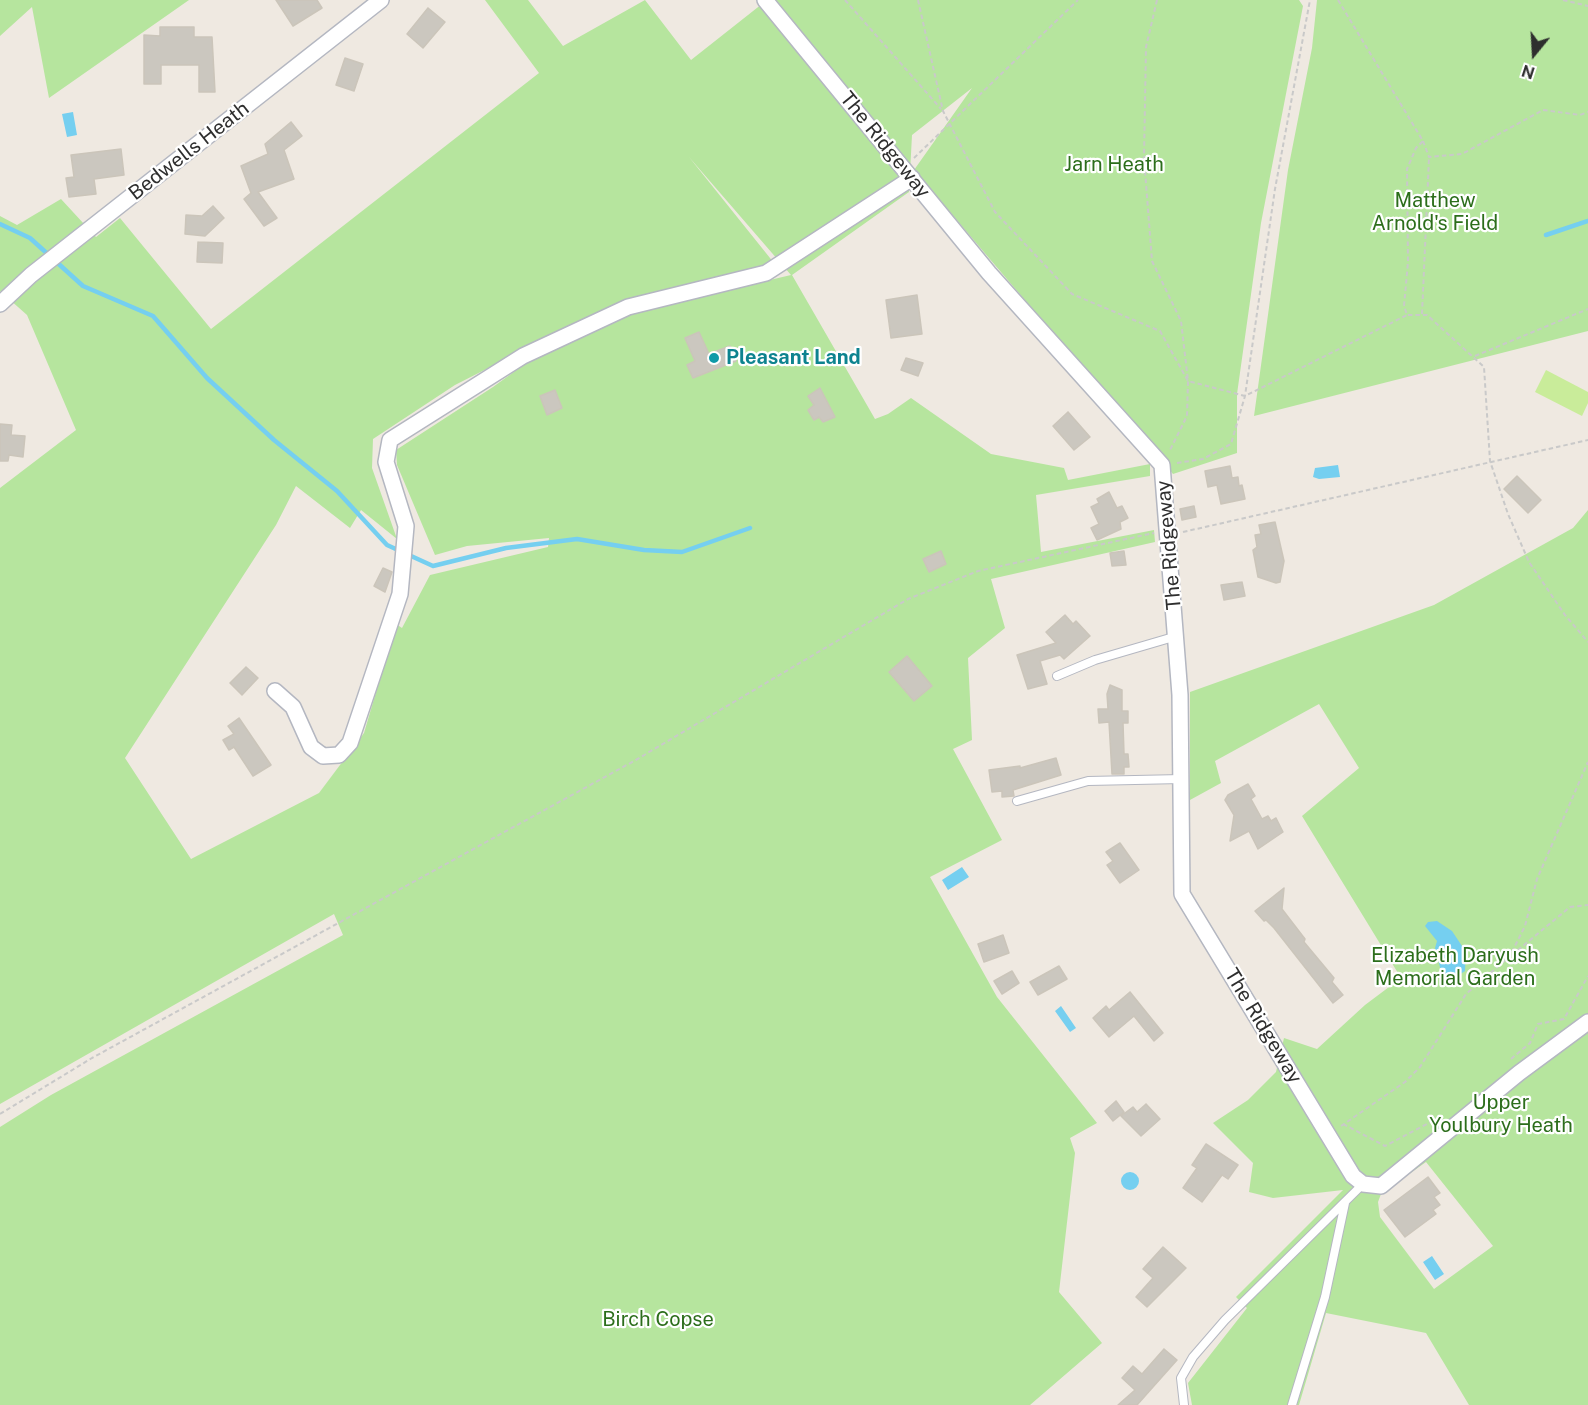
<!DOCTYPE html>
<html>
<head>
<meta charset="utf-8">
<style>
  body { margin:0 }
  #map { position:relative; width:1588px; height:1405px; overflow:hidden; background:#efe9e1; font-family:"Public Sans",sans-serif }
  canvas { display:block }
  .north { position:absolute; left:1504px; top:24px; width:60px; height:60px; -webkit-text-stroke:4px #fff; paint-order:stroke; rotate:198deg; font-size:16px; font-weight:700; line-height:24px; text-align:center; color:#2e2e2e }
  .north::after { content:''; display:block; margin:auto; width:21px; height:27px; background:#2e2e2e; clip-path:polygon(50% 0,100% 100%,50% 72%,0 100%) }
</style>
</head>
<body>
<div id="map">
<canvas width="1588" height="1405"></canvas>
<div class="north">N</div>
</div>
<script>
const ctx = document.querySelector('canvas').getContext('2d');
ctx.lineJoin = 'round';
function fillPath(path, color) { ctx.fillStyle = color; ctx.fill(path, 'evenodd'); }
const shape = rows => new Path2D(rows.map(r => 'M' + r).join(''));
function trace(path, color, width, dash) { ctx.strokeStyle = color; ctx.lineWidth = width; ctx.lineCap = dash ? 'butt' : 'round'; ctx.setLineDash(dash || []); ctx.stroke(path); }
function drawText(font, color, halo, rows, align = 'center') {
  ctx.font = font + ' "Public Sans",sans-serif'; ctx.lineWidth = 4.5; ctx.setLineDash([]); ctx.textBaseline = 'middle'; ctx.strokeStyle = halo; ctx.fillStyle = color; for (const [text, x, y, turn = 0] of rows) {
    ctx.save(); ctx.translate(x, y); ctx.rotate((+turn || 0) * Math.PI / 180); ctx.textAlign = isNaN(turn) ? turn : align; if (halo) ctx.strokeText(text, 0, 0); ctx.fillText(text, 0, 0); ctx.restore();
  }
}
const green = shape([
  [0,0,189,0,49,98,32,7,0,36],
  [485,0,528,0,563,46,645,0,691,60,767,0,1299,0,1303,6,1261,223,1237,394,1237,453,1173,474,914,170,972,88,912,135,909,192,792,275,875,419,888,414,911,398,991,454,1064,468,1068,480,1150,464,1150,476,1036,495,1041,552,1154,530,1155,542,991,579,1005,628,968,658,972,740,953,749,1002,840,930,877,997,997,1097,1123,1070,1138,1075,1153,1059,1292,1102,1343,1030,1405,0,1405,0,1127,51,1095,343,935,334,914,0,1104,0,488,76,430,27,315,0,291,0,216,17,225,61,199,96,237,120,218,211,329,539,73],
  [689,157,791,275,630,313,536,356,493,387,396,450,397,465,435,555,467,546,549,538,548,547,430,575,402,628,396,624,364,733,319,793,191,859,125,758,276,525,296,486,350,528,361,510,397,539,372,468,373,439,455,385,573,325,774,263],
  [1317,0,1588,0,1588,331,1254,416,1288,170,1312,48],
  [1588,510,1588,1405,1469,1405,1426,1333,1326,1313,1299,1405,1192,1405,1188,1383,1247,1308,1236,1297,1343,1190,1273,1198,1249,1192,1253,1163,1213,1123,1248,1100,1276,1072,1284,1038,1317,1049,1365,1005,1401,978,1302,816,1359,768,1319,704,1215,761,1221,783,1190,800,1190,692,1434,605,1573,528],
  [1426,1162,1493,1246,1434,1289,1380,1217,1378,1202,1381,1194]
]);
const pitch = shape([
  [1546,370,1588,392,1588,403,1582,416,1535,392]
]);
const water = shape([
  [73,112,77,135,67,137,62,114],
  [1338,465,1340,477,1319,479,1313,477,1315,468],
  [962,867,969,877,948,890,942,880],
  [1437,921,1452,931,1466,952,1465,971,1459,975,1450,977,1441,971,1435,948,1437,941,1425,926,1428,922],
  [1061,1006,1076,1028,1070,1032,1055,1011],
  '1121 1181a9 9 0 1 1 18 0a9 9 0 1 1-18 0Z',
  [1432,1256,1444,1274,1435,1280,1423,1262]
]);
const stream = shape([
  [0,224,30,238,83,286,153,316,207,378,274,440,337,491,387,545,433,566,506,548,577,539,644,550,682,552,750,528],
  [1546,235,1588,221]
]);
const building = shape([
  [276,0,317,0,322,8,293,26,276,0],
  [428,8,445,22,423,48,407,34,428,8],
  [160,27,194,27,194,37,212,37,215,92,199,92,199,65,161,65,161,84,144,84,144,35,160,36,160,27],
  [345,58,363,64,354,91,336,85,345,58],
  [291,122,302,136,284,150,294,179,258,192,277,218,264,226,244,199,251,193,241,166,268,154,265,144,291,122],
  [121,149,124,175,94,179,96,194,69,197,66,178,74,177,71,155,121,149],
  [213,206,224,218,205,236,185,234,186,215,202,216,213,206],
  [198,242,223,243,222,263,197,262,198,242],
  [917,295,922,334,891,338,886,300,917,295],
  [699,332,709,354,730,346,736,361,693,378,687,365,695,361,685,338,699,332],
  [906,358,923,363,918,376,901,370,906,358],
  [820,388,835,417,823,422,819,417,814,420,808,410,814,405,808,396,820,388],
  [555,390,562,408,547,415,540,396,555,390],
  [1068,412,1090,437,1074,450,1053,426,1068,412],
  [0,424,12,425,11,435,25,436,23,457,9,455,8,461,0,461,0,424],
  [1230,466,1232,478,1238,477,1239,486,1242,485,1245,499,1221,504,1217,485,1208,487,1205,471,1230,466],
  [1517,476,1541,500,1528,513,1504,489,1517,476],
  [1109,492,1117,508,1122,506,1128,518,1120,522,1121,529,1097,540,1091,528,1099,524,1091,507,1099,503,1097,499,1109,492],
  [1194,506,1196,517,1182,520,1180,509,1194,506],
  [1275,522,1284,561,1280,582,1276,583,1258,577,1253,550,1257,547,1255,535,1261,534,1259,525,1275,522],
  [941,551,946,564,929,572,923,559,941,551],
  [1124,551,1126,565,1112,566,1110,553,1124,551],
  [383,568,392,572,385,592,374,586,383,568],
  [1242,582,1245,596,1224,600,1221,585,1242,582],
  [1065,615,1073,624,1076,621,1090,636,1064,659,1060,655,1040,661,1047,684,1028,689,1017,655,1056,643,1046,632,1065,615],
  [907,656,932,686,914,701,889,672,907,656],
  [246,667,258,678,242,695,230,683,246,667],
  [1110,685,1122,690,1122,711,1128,711,1128,723,1123,723,1124,754,1128,754,1129,767,1124,767,1124,774,1112,774,1109,722,1099,723,1098,709,1108,709,1107,694,1110,685],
  [239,718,271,765,253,776,234,747,229,750,223,740,234,734,228,726,239,718],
  [1056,758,1061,775,1013,790,1014,796,1002,797,1002,791,992,792,989,770,1020,766,1020,768,1056,758],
  [1248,784,1255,796,1251,799,1262,819,1268,816,1271,821,1276,818,1283,832,1258,849,1249,831,1230,841,1234,815,1225,800,1228,795,1248,784],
  [1120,843,1139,870,1120,883,1107,865,1113,861,1106,852,1120,843],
  [1284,888,1282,909,1305,939,1304,942,1334,978,1332,982,1343,995,1333,1003,1274,928,1266,920,1264,921,1255,911,1284,888],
  [1003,935,1009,953,984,962,978,944,1003,935],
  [1059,966,1067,979,1038,995,1030,982,1059,966],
  [1012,971,1019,983,1002,994,994,981,1012,971],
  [1130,992,1163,1033,1154,1041,1134,1016,1109,1037,1093,1018,1106,1006,1109,1010,1130,992],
  [1116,1101,1124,1112,1113,1121,1105,1111,1116,1101],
  [1146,1104,1160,1119,1141,1136,1121,1116,1133,1107,1137,1112,1146,1104],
  [1206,1144,1238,1165,1228,1179,1222,1175,1202,1202,1183,1188,1197,1168,1192,1165,1206,1144],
  [1428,1177,1440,1193,1434,1197,1440,1205,1433,1210,1436,1214,1405,1237,1384,1210,1428,1177],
  [1163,1247,1186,1268,1147,1307,1136,1297,1153,1278,1143,1269,1163,1247],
  [1164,1349,1177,1360,1137,1405,1118,1405,1135,1390,1122,1378,1133,1366,1142,1374,1164,1349]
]);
const path = shape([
  [845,0,941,109],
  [918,0,943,111,995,212,1072,294,1160,331,1188,381,1245,396,1407,315],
  [1157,0,1146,47,1144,158,1152,261,1181,321,1188,381,1187,416,1169,452],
  [1338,0,1423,141,1416,148,1407,169,1408,262,1404,306,1407,315,1427,315,1484,367,1490,461,1508,514,1529,562,1565,615,1588,642],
  [1563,0,1588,6],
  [1423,141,1429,157,1462,154,1543,110,1580,115,1588,112],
  [914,158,1078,0],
  [1422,314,1429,158],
  [1475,356,1588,309],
  [1177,463,1203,459,1231,444,1245,396,1275,189,1310,0],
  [1183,532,1588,440],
  [1512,955,1570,907,1588,905],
  [1511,1059,1530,1043,1538,1024,1564,1019,1588,976],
  [0,1114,92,1058,634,761,908,599,978,571,1154,533],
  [1343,1124,1385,1146,1442,1116],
  [1341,1126,1405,1082,1420,1067,1466,994,1510,956,1525,926,1537,879,1588,762]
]);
const lane = shape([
  [1057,676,1095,660,1177,636],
  [1017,801,1088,781,1182,779],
  [1184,1405,1181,1378,1193,1357,1225,1320,1363,1184],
  [1292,1405,1325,1297,1345,1203]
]);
const street = shape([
  [765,0,989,273,1162,465,1180,695,1182,894,1353,1176,1363,1184,1381,1186,1519,1073,1588,1022],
  [0,304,31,275,381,0],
  [275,691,293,707,311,747,323,756,339,755,350,743,400,594,406,526,386,462,390,440,523,356,628,307,766,273,912,178]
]);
const markers = [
  [714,358,6,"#0f9aa8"]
];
const streetNames = [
  ["The Ridgeway",885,145,51],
  ["Bedwells Heath",189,151,-38],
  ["The Ridgeway",1169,545,-95],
  ["The Ridgeway",1263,1026,59]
];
const parkNames = [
  ["Jarn Heath",1114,165],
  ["Matthew",1435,201],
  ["Arnold's Field",1435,224],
  ["Elizabeth Daryush",1455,956],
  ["Memorial Garden",1455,979],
  ["Upper",1501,1103],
  ["Youlbury Heath",1501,1126],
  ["Birch Copse",658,1320]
];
const cultureNames = [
  ["Pleasant Land",726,358]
];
fillPath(green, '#b6e59e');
fillPath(pitch, '#c9ec9a');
fillPath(water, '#75cff0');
trace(stream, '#75cff0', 4.5);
fillPath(building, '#cbc7bf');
trace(building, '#cbc5ba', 1.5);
trace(lane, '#b4b7c1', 10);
trace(street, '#b4b7c1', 18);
trace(path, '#c9c9c9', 2, [4.5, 3]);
trace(lane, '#fff', 8);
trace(street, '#fff', 15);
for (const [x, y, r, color] of markers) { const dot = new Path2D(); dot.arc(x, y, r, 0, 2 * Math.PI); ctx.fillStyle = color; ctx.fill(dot); trace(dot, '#fff', 2); }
drawText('20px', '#2e2e2e', '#fff', streetNames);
drawText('20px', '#2c6e1b', '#fff', parkNames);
drawText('bold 20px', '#0d838f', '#fff', cultureNames, 'left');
</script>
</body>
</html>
